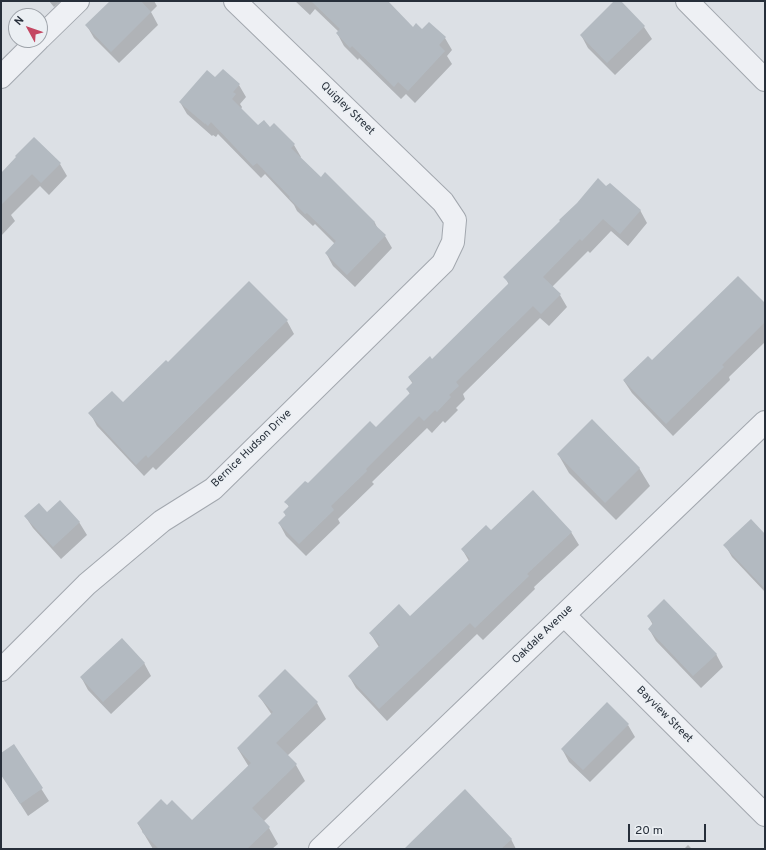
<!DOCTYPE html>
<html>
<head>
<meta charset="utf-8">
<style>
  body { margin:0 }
  #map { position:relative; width:766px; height:850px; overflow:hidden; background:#dce0e5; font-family:Overpass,sans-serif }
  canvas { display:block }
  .frame { position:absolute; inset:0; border:2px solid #272f3a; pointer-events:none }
  .north { position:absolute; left:8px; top:8px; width:40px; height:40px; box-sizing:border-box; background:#ebeff3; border:1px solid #9da2a9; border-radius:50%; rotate:310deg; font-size:11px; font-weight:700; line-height:16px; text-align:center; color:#272f3a }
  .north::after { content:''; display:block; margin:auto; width:14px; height:18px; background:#c44762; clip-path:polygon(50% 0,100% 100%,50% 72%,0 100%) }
  .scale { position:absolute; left:628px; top:824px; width:78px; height:18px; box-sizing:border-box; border:2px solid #272f3a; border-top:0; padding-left:5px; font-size:12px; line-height:14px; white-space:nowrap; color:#272f3a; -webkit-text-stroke:3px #ebeff3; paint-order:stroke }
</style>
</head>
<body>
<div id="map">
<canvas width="766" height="850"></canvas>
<div class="frame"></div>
<div class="north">N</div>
<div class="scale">20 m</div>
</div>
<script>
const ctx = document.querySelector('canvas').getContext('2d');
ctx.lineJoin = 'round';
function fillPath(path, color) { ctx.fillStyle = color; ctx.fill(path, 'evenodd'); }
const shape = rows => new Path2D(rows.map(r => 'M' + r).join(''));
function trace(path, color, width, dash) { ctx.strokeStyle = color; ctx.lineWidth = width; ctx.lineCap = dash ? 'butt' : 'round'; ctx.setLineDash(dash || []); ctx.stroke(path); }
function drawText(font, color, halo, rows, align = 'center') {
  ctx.font = font + ' Overpass,sans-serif'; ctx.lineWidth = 3; ctx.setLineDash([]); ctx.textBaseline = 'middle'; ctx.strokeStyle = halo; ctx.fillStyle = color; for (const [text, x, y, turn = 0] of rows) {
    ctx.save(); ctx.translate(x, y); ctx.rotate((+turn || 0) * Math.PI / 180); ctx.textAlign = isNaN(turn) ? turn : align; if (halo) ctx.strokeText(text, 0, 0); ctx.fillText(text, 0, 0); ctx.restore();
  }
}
const shadow = shape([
  [49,1,61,1,54,7],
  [112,1,154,1,157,6,151,12,158,25,119,63,94,38,87,26],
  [295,1,387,1,413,28,445,38,452,50,447,56,452,64,415,103,406,94,401,99,359,58,358,60,344,46,337,33,339,32,315,9,310,15],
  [616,1,620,1,644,27,652,39,615,75,588,48,581,35],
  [215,78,239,85,246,97,240,104,242,107,241,109,258,127,270,128,294,145,301,157,300,158,321,178,375,223,378,229,385,236,392,248,355,287,333,266,326,253,335,244,315,224,313,226,297,211,294,205,265,174,261,178,218,134,216,137,213,135,212,136,187,114,180,102],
  [34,138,60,164,67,176,49,195,40,186,11,215,15,221,1,236,1,174],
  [607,188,640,210,647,223,628,246,611,231,590,253,588,251,552,287,560,295,567,307,549,326,540,318,463,394,465,399,456,408,458,410,445,423,443,421,432,433,427,428,372,482,374,484,338,519,340,523,306,556,286,536,279,523,286,516,284,512,289,507,286,502,376,428,410,394,407,389,413,384,409,378,432,360,509,285,505,277],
  [765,305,765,342,729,377,730,380,673,436,632,393,624,381,652,361],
  [287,321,294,334,156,470,153,467,144,476,97,426,90,413,123,404,168,363],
  [558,454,639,468,650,486,616,520,569,473],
  [47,513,79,522,87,535,61,559,33,528,25,516],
  [491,531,571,532,579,545,534,587,535,589,483,640,477,634,387,721,356,688,349,676,379,647,370,633,410,618,469,561,462,549],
  [765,535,765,592,732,557,725,545],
  [648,616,716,654,723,667,701,688,656,641,649,629,653,625],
  [144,663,151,676,111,714,88,690,81,677],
  [259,696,317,703,326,719,287,756,296,765,305,781,263,822,269,828,278,844,272,849,153,849,138,824,167,807,192,821,249,767,238,749,272,715],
  [628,725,635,737,590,782,569,762,562,749],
  [16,749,49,801,28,816,1,774,1,759],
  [511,839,516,849,405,849],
  [688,845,692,849,684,849]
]);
const building = shape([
  [110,1,141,1,151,12,111,52,85,25],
  [311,1,388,1,413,27,416,23,422,29,429,22,446,37,439,45,445,51,408,91,398,82,394,87,352,46,350,48,336,33,340,29],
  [614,1,621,1,645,26,607,63,580,35],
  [223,69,240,84,233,92,236,94,232,99,258,125,264,120,270,127,274,123,295,144,291,148,321,177,325,172,375,222,374,224,386,235,347,275,325,253,336,241,307,213,305,214,289,198,290,197,257,163,253,166,211,122,208,126,205,123,205,124,179,102,207,70,215,77],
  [34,137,61,163,41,183,32,174,1,205,1,173,16,157,15,156],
  [598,178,606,186,610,183,641,210,620,234,603,219,582,241,580,239,543,277,561,294,541,314,533,306,456,382,459,386,449,395,451,397,437,412,435,410,424,421,419,416,366,469,367,471,331,506,334,510,299,544,278,523,286,515,283,512,289,506,284,502,305,481,308,483,370,421,376,427,410,393,406,389,413,382,408,377,430,356,432,359,509,283,503,277,560,221,559,220,577,203],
  [738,276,765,303,765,322,722,365,724,367,666,424,623,380,648,356,652,360],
  [249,281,288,320,148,458,146,455,136,465,88,413,112,391,123,402,166,360,168,362],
  [592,419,640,468,605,503,557,454],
  [533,490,572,532,527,574,529,576,475,628,470,623,379,709,348,676,380,645,369,633,399,604,410,616,470,559,461,549,486,525,491,530],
  [60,500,80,522,53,547,24,516,39,503,47,512],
  [751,519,765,534,765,589,723,545],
  [664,599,717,654,693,676,648,629,653,623,647,616],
  [122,638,145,663,103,702,80,677],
  [285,669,318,702,276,743,297,764,252,808,270,827,247,849,159,849,142,832,143,830,137,823,161,799,167,805,172,800,192,820,251,763,237,748,273,712,258,696],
  [607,702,629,724,583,770,561,749],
  [14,744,43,788,20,804,1,775,1,753],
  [465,789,512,839,501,849,404,849]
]);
const minor = shape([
  [687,1,765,80],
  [40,38,78,1],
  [1,77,38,40],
  [564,615,765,815],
  [1,670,87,584,162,521,213,489,443,263,453,242,455,220,443,202,235,1],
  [320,849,765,422]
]);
const streetNames = [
  ["Quigley Street",347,109,44],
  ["Bernice Hudson Drive",252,449,-44],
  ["Oakdale Avenue",543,635,-44],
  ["Bayview Street",664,715,45]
];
fillPath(shadow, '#0003');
fillPath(building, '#b3bac1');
trace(minor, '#a2a7ae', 24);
trace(minor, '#eef0f4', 22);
drawText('11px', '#272f3a', '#ebeff3', streetNames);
</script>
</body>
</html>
